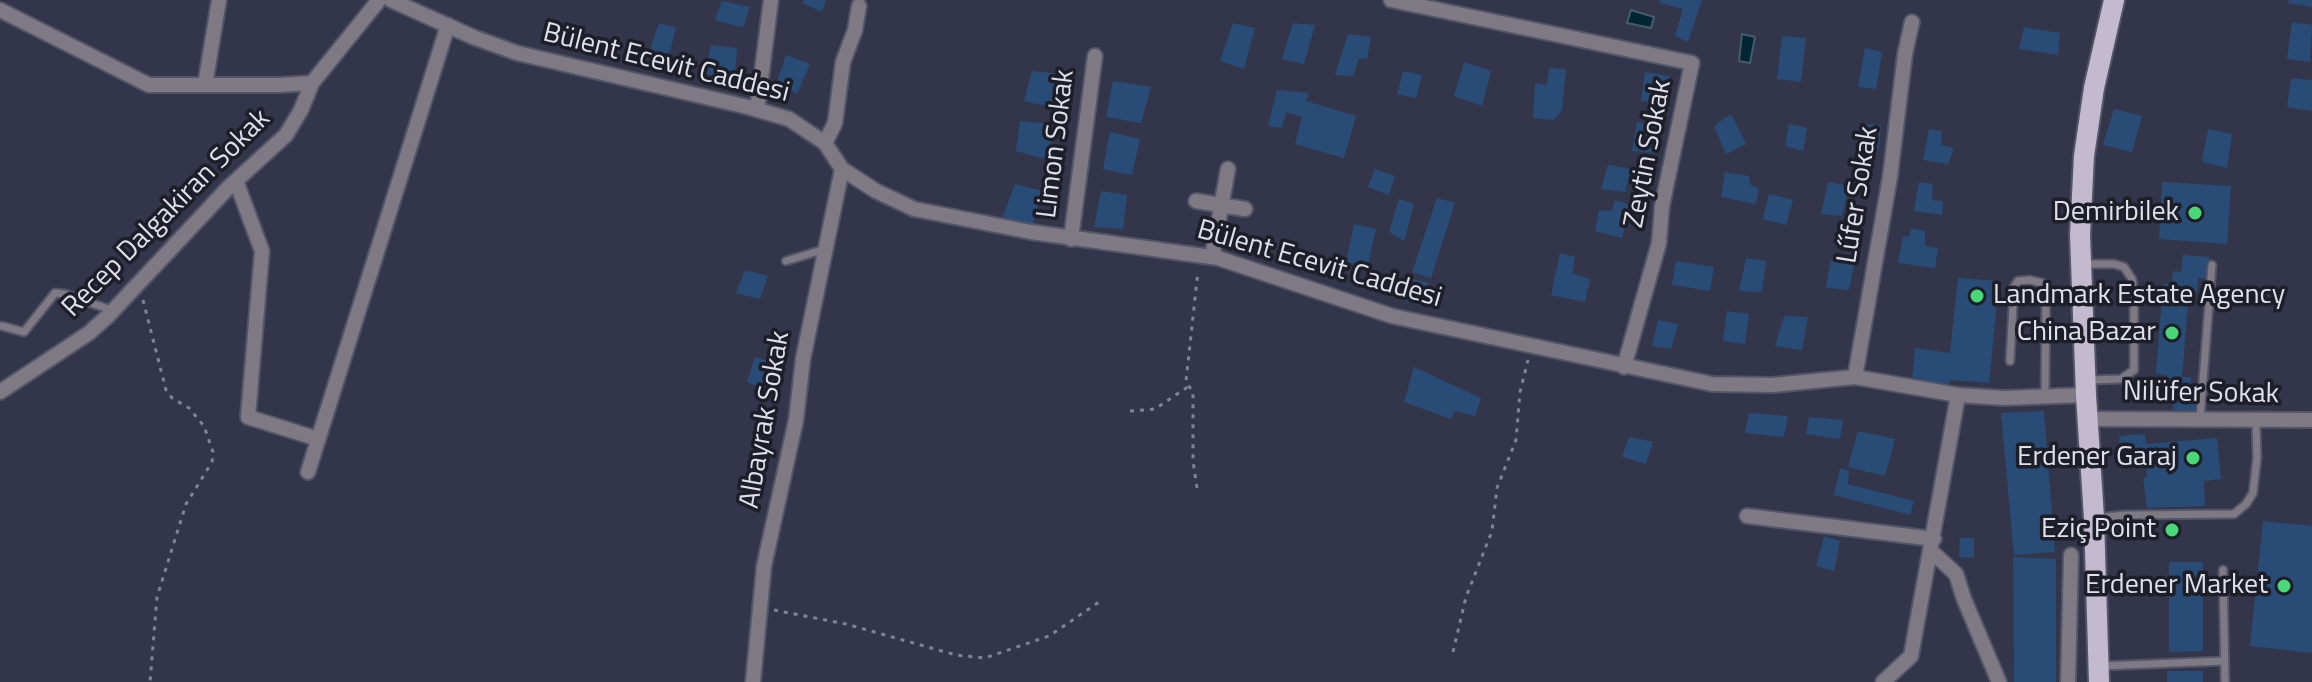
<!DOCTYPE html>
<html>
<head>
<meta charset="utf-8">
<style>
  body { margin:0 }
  canvas { display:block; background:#33354a }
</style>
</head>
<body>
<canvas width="2312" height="682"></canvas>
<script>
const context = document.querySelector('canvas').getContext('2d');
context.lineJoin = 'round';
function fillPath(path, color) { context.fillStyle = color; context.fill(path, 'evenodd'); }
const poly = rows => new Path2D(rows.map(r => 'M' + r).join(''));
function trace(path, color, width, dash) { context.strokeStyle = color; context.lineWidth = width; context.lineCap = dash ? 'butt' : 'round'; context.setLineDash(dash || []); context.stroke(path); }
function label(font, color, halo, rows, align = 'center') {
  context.font = font + ' "Titillium Web",sans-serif'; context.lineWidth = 7; context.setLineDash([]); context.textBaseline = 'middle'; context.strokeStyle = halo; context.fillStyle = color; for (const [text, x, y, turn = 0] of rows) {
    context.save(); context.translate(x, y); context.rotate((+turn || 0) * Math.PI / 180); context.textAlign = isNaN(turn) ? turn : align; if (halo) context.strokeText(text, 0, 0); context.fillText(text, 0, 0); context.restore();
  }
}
const water = poly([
  [1631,10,1654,17,1651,28,1627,23,1631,10],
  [1742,34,1755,37,1750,63,1739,61,1742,34]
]);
const building = poly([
  [804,0,826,0,822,12,802,3],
  [1660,0,1702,0,1688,42,1675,36,1683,9,1660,3],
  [2289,0,2312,0,2312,7,2288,3],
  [722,1,750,7,743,28,715,20],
  [2292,22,2312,25,2310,62,2287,59],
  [659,23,676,28,669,55,649,52],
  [1233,23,1255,28,1244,69,1220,61],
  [1293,23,1315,25,1304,64,1282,59],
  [2024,27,2060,33,2058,55,2019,49],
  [1348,34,1371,37,1367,59,1359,58,1353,76,1335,75],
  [1782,36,1806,38,1801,82,1777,79],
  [711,45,737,48,735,76,705,74],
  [1865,48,1882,52,1876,89,1858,87],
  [786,55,810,64,797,94,777,82],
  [1464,62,1491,71,1482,106,1454,96],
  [1549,68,1566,69,1562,111,1554,120,1533,118,1535,83,1547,85],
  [1032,71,1059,74,1055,108,1024,101],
  [1403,71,1422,75,1416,98,1397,94],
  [1645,72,1669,76,1666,103,1641,101],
  [2291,78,2312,80,2312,111,2287,107],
  [1113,81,1151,87,1141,123,1106,117],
  [1277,90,1309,93,1306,101,1356,116,1344,158,1295,144,1302,117,1286,112,1282,128,1268,126],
  [2114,109,2142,116,2132,152,2103,145],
  [1731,114,1746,144,1726,154,1714,126],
  [1020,121,1055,124,1048,160,1016,151],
  [1637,122,1661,126,1657,153,1632,151],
  [1789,124,1807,128,1803,151,1785,146],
  [1859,124,1881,125,1879,149,1856,147],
  [1929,129,1942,131,1941,145,1954,148,1948,164,1923,160],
  [2208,129,2232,134,2227,168,2202,162],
  [1110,132,1140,139,1132,175,1103,169],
  [1608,165,1631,169,1625,192,1601,189],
  [1375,169,1395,176,1389,195,1368,187],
  [1725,172,1749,176,1750,185,1759,188,1756,204,1721,197],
  [1828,182,1849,186,1842,216,1821,214],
  [1919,182,1933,184,1932,200,1943,201,1942,215,1914,211],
  [2162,182,2231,186,2227,244,2159,239],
  [1015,184,1042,191,1031,232,1003,216],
  [1101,191,1127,195,1123,229,1094,227],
  [1769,194,1793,200,1786,225,1763,219],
  [1437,198,1455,203,1431,278,1412,272],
  [1399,199,1414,204,1404,241,1389,232],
  [1615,200,1630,205,1622,238,1595,231,1599,210,1612,211],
  [1354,224,1376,229,1368,266,1346,262],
  [1911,228,1925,231,1925,246,1938,248,1935,268,1898,263,1903,236,1909,237],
  [1560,253,1575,257,1572,273,1590,279,1585,302,1551,295],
  [2183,255,2210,257,2209,278,2198,278,2197,292,2189,292,2182,377,2191,377,2190,391,2197,392,2195,411,2173,410,2174,394,2166,393,2167,375,2156,374,2163,284,2172,284,2173,271,2181,272],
  [1746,258,1766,261,1762,292,1739,291],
  [1676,261,1714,267,1710,291,1672,285],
  [1830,261,1854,264,1849,290,1826,288],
  [745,270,768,276,760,299,736,293],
  [1409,278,1429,283,1421,305,1402,300],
  [1958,278,1999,281,1989,383,1950,380,1949,384,1912,380,1915,348,1950,353],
  [1727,311,1749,314,1745,344,1723,341],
  [1784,316,1808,317,1802,350,1775,346],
  [1658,320,1678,324,1671,349,1652,346],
  [755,357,775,363,765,389,747,382],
  [1414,367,1481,398,1475,416,1455,411,1451,419,1404,402],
  [2044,411,2055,552,2014,555,2001,413],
  [1749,413,1788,416,1784,437,1745,433],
  [1809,417,1843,420,1840,439,1806,434],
  [1858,431,1895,439,1885,476,1848,467],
  [2145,434,2146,444,2217,438,2221,479,2204,481,2205,506,2147,508,2143,477,2147,478,2145,448,2120,450,2119,436],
  [1629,437,1653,442,1646,464,1622,457],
  [1840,468,1849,471,1848,484,1914,501,1910,515,1834,495],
  [2263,521,2312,526,2312,653,2250,646],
  [1824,536,1840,541,1834,571,1816,566],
  [1960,538,1974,538,1974,558,1959,557],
  [2013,557,2056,559,2056,682,2014,682],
  [2169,562,2203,562,2203,651,2169,652],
  [2167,671,2203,671,2203,682,2167,682]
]);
const path = poly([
  [143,300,166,390,172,398,189,408,204,426,213,452,212,462,186,504,157,597,150,682],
  [1130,411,1155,409,1189,386],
  [1197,488,1193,461,1193,393,1186,381,1198,271],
  [774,610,846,624,956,655,985,658,1049,636,1102,600],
  [1453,652,1466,597,1492,531,1497,488,1516,440,1520,392,1528,360]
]);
const service = poly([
  [786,261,825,249],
  [2084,264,2114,264,2124,267,2132,279,2134,291,2134,370,2121,379,2089,380],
  [2,326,24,332,55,293,65,294,111,310],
  [2010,361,2014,287,2018,281,2030,280,2046,284,2045,395],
  [2200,419,2212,265],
  [2096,518,2125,515,2234,514,2246,504,2253,493,2257,458,2256,422],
  [2223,570,2225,682],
  [2101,666,2224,661]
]);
const minor = poly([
  [391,0,473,37,517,53,748,107,789,119,825,143,842,169,876,191,914,209,1031,232,1218,258,1392,316,1712,384,1773,385,1855,377,1958,395,2004,398,2086,395],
  [1391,0,1692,63,1662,206,1659,243,1624,367],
  [0,10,149,85,279,85,312,83,379,0],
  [205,85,219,0],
  [757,110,771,0],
  [825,143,835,123,843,62,855,30,859,6],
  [236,181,262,251,248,417,318,439],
  [1196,201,1245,209],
  [1071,239,1095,56],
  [1212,257,1228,169],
  [1855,377,1890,177,1905,54,1912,22],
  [0,392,89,333,108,316,228,188,286,135,301,110,312,83],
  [2089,419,2312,420],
  [308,472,448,25],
  [1747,516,1934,539],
  [1931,551,1956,574,1964,599,1999,682],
  [753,682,764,566,796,420,803,359,842,169],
  [1883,682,1911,656,1958,395],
  [2068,682,2071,555]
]);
const primary = poly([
  [2099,682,2094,518,2086,395,2080,235,2084,156,2094,88,2114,0]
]);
const markers = [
  [2195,213,8,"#49d778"],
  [1977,296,8,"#49d778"],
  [2172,333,8,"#49d778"],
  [2193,458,8,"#49d778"],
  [2172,530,8,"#49d778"],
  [2284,586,8,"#49d778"]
];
const streetNames = [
  ["Bülent Ecevit Caddesi",666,64,14],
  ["Limon Sokak",1057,144,-83],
  ["Zeytin Sokak",1649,154,-79],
  ["Lűfer Sokak",1859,195,-81],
  ["Recep Dalgakiran Sokak",167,214,-45],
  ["Bülent Ecevit Caddesi",1319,265,16],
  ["Nilüfer Sokak",2201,394,1],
  ["Albayrak Sokak",766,420,-80]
];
const poiNames = [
  ["Demirbilek",2179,213],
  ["Landmark Estate Agency",1993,296,"left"],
  ["China Bazar",2156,333],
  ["Erdener Garaj",2177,458],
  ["Eziç Point",2156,530],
  ["Erdener Market",2268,586]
];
fillPath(water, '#002534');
trace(water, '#435d6c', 2);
fillPath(building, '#284c76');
trace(service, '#525467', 11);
trace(minor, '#525467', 18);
trace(primary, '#525467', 24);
trace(path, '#818395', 3, [4, 6]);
trace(service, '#7e7983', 7);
trace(minor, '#7e7983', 14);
trace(primary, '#c3bacf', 20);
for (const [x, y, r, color] of markers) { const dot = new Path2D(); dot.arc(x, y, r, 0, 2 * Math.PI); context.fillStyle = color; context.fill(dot); trace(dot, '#1d1e27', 3); }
label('28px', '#dee0ed', '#1d1e27', streetNames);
label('28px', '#dee0ed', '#1d1e27', poiNames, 'right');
</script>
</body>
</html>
